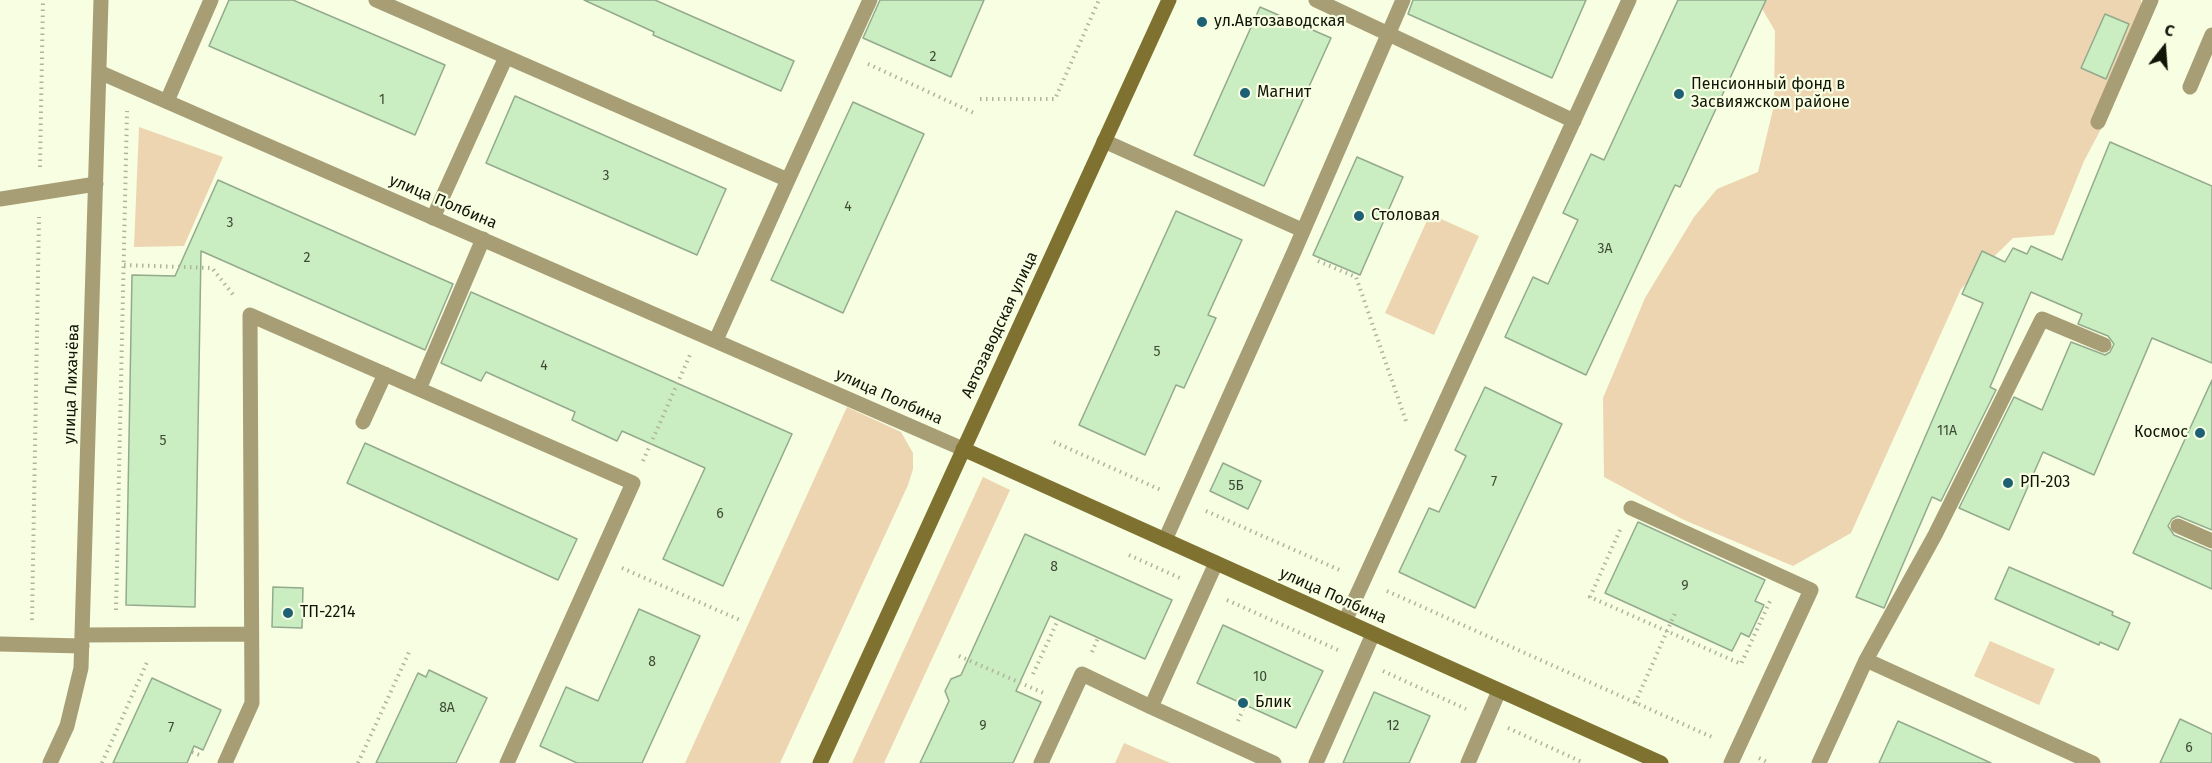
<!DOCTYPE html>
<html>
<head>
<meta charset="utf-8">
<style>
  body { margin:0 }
  #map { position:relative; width:2212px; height:763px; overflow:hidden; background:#f7fee1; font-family:"Fira Sans",sans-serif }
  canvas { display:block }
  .north { position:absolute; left:2134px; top:18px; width:60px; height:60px; -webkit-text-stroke:4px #f7fee1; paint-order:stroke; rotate:17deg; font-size:16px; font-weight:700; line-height:24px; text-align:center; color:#111407 }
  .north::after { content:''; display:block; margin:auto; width:21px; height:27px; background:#111407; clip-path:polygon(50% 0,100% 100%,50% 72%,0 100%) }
</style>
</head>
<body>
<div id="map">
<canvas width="2212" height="763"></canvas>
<div class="north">С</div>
</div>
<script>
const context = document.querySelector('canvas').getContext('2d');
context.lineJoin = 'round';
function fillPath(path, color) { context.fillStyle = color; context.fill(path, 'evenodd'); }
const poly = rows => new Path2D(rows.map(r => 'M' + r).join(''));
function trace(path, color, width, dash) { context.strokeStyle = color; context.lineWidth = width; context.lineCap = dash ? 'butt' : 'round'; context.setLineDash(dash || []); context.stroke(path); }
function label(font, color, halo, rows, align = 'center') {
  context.font = font + ' "Fira Sans",sans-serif'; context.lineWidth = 4.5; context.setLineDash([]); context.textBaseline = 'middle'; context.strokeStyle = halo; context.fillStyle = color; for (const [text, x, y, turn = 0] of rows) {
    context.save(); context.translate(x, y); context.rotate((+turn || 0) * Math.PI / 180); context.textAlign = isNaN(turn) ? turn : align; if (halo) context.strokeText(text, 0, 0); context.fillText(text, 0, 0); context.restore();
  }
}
const green = poly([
  [1757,0,2141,0,2143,36,2110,112,2084,161,2054,235,2013,238,1961,289,1851,533,1793,566,1684,520,1604,477,1603,398,1645,298,1694,217,1717,189,1758,172,1774,105,1775,31],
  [139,127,223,157,184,246,134,247],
  [1430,214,1479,236,1434,335,1385,313],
  [847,407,901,432,913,453,913,469,908,485,780,763,685,763],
  [983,477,1010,490,884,763,852,763],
  [1990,641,2055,669,2039,705,1974,676],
  [1124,743,1170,763,1115,763]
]);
const building = poly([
  [229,0,293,0,445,65,415,135,209,46,229,0],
  [584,0,655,0,794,61,781,91,653,35,654,32,584,0],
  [880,0,984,0,951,77,863,38,880,0],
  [1413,0,1586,0,1552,78,1408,14,1413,0],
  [1678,0,1766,0,1680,187,1675,185,1586,375,1505,337,1533,277,1548,284,1578,220,1563,213,1591,154,1604,160,1678,0],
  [1260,7,1331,38,1264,186,1194,155,1260,7],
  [2105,14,2129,24,2106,79,2081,68,2105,14],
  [515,96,726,189,697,255,486,163,515,96],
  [853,102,924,134,843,313,771,280,853,102],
  [2110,142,2212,186,2212,363,2152,338,2094,475,2043,452,2009,530,1959,508,2014,397,2042,410,2071,342,2105,355,2110,352,2114,344,2108,336,2078,324,2082,314,2031,292,1990,387,1996,390,1941,501,1932,497,1884,608,1856,597,1983,303,1962,294,1982,251,2005,262,2013,248,2027,254,2031,246,2062,260,2110,142],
  [1357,157,1403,177,1360,275,1313,255,1357,157],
  [218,180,453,284,425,350,201,251,195,607,126,605,132,275,175,276,218,180],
  [1176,211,1242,240,1208,315,1216,318,1184,388,1176,385,1145,455,1079,425,1176,211],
  [471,292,792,434,723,586,663,559,705,468,622,431,617,441,572,420,575,412,486,372,481,381,441,363,471,292],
  [2212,380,2212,530,2178,516,2172,519,2168,526,2174,535,2212,551,2212,589,2133,553,2212,380],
  [1485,387,1562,424,1475,608,1399,572,1429,508,1439,512,1466,456,1455,450,1485,387],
  [365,443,577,539,558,580,347,483,365,443],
  [1223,463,1261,481,1248,509,1210,491,1223,463],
  [1638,522,1765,580,1755,601,1764,605,1749,637,1741,633,1732,651,1605,593,1638,522],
  [1025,534,1172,600,1145,659,1050,616,1016,691,1041,702,1013,763,920,763,949,701,945,691,951,679,961,675,1025,534],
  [2009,567,2113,612,2112,615,2130,623,2118,650,2100,642,2099,645,1995,599,2009,567],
  [273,587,303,588,302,628,272,627,273,587],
  [639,609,700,636,642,763,577,763,540,746,566,687,598,701,639,609],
  [1223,625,1323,671,1296,728,1197,683,1223,625],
  [429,670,487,698,456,763,376,763,418,673,426,677,429,670],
  [152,678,221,710,203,750,194,746,187,763,113,763,152,678],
  [1374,692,1430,716,1409,763,1343,763,1374,692],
  [2180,719,2212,734,2212,763,2160,763,2180,719],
  [1898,721,1934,737,1991,763,1879,763,1898,721]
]);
const path = poly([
  [868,64,974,113],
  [980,99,1055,99,1099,0],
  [40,167,43,0],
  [1318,261,1356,277,1407,424],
  [124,265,212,268,235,297],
  [1054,442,1161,490],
  [643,461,690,355],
  [1206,511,1342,571],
  [1620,530,1590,597,1741,664,1771,599],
  [1129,555,1182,579],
  [622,568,742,621],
  [1387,591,1714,738],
  [1227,600,1338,650],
  [116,610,127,111],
  [32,620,39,217],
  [1092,652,1098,638],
  [959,656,1046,694],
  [1383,671,1466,709],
  [1033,674,1058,620],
  [1635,703,1676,611],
  [1238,721,1245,705],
  [1508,728,1584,763],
  [192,752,202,756],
  [1759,758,1769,763],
  [102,763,148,660],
  [358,763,410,650]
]);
const lane = poly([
  [376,0,788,180,870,0],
  [1316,0,1574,121],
  [2190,87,2212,35],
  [167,101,211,0],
  [2098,122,2151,0],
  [1104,141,1302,230],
  [0,199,96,184],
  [433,218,506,57],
  [716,340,788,180],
  [419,389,483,239],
  [363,422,385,374],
  [1631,508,1811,590,1731,763],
  [2178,526,2212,541],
  [1165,540,1294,252,1403,0],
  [1345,621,1629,0],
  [83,635,251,634],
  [0,644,82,646],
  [1866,660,2093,763],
  [1151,707,1274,763],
  [225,763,252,703,250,315,633,483,507,763],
  [1041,763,1082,674,1151,707,1216,563],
  [1316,763,1373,634],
  [1468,763,1499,691],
  [1819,763,1866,660,1935,535,2042,319,2104,345]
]);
const street = poly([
  [99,72,963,449],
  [50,763,67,726,81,668,101,0]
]);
const secondary = poly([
  [963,449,1661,763],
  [820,763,1169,0]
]);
const markers = [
  [1202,22,6,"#1e6074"],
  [1245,93,6,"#1e6074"],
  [1679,94,6,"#1e6074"],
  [1359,216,6,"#1e6074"],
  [2200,433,6,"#1e6074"],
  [2008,483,6,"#1e6074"],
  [288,613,6,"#1e6074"],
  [1243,703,6,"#1e6074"]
];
const numberNames = [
  ["2",933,57],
  ["1",382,100],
  ["3",606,176],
  ["4",848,207],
  ["3",230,223],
  ["3А",1605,249],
  ["2",307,258],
  ["5",1157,352],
  ["4",544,366],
  ["11А",1947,431],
  ["5",163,441],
  ["7",1494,482],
  ["5Б",1236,486],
  ["6",720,514],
  ["8",1054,567],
  ["9",1685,586],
  ["8",652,662],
  ["10",1260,677],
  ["8А",447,708],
  ["9",983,726],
  ["12",1393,726],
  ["7",171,728],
  ["6",2189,748]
];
const poiNames = [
  ["ул.Автозаводская",1214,22],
  ["Пенсионный фонд в",1691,85],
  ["Засвияжском районе",1691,103],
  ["Магнит",1257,93],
  ["Столовая",1371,216],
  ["Космос",2188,433,"right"],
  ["РП-203",2020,483],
  ["ТП-2214",300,613],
  ["Блик",1255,703]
];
const streetNames = [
  ["улица Полбина",443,202,23],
  ["Автозаводская улица",1000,325,-65],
  ["улица Лихачёва",72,384,-88],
  ["улица Полбина",889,397,24],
  ["улица Полбина",1333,596,24]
];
fillPath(green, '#edd5b1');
fillPath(building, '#caedc1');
trace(building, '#93aa8d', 1.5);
trace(path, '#afb59d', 4, [1.5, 4.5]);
trace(lane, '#a79e75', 15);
trace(street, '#a79e75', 15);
trace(secondary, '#7f7230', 15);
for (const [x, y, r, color] of markers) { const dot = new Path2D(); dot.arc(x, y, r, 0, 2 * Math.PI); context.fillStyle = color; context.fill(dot); trace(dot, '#f7fee1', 2); }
label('14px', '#3f4a36', null, numberNames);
label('16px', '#111407', '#f7fee1', poiNames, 'left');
label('16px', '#111407', '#f7fee1', streetNames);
</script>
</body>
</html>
